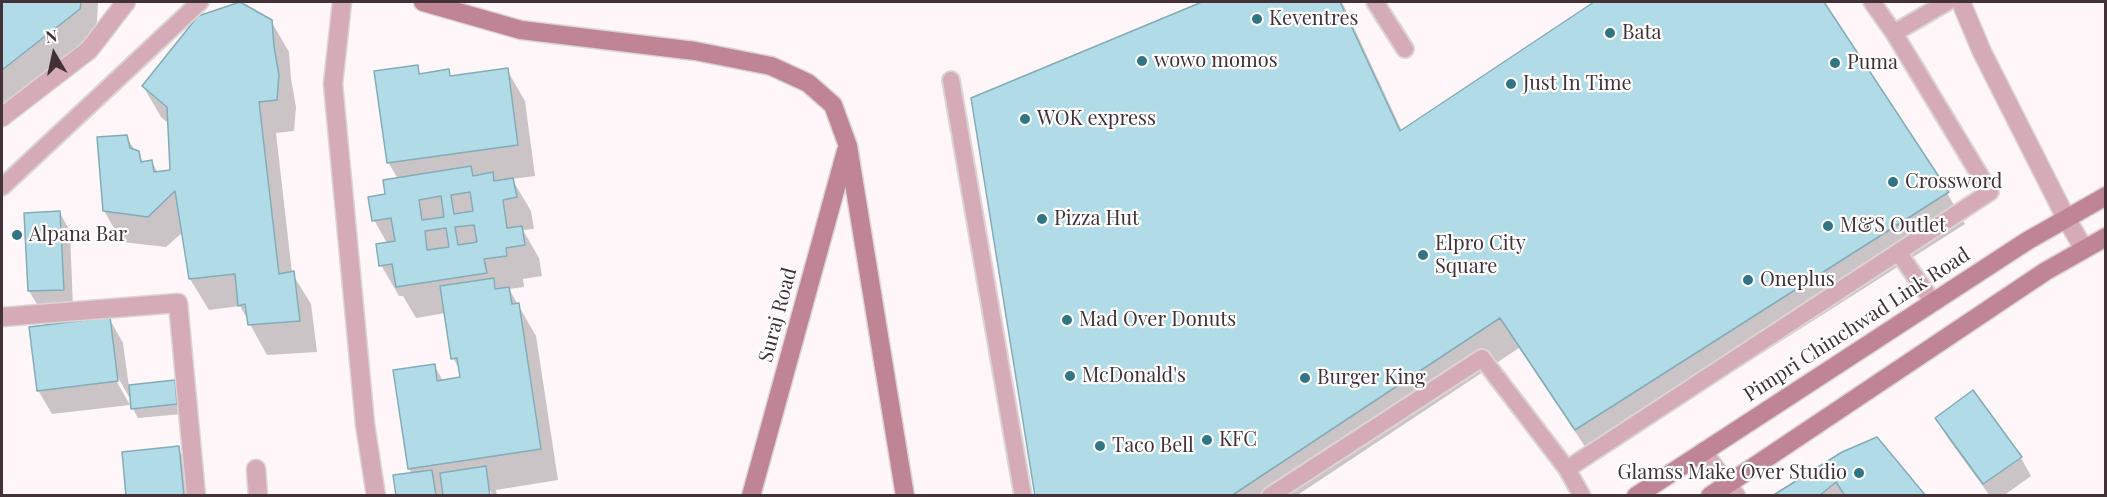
<!DOCTYPE html>
<html>
<head>
<meta charset="utf-8">
<style>
  body { margin:0 }
  #map { position:relative; width:2107px; height:497px; overflow:hidden; background:#fef6f8; font-family:"Playfair Display",serif }
  canvas { display:block }
  .frame { position:absolute; inset:0; border:3px solid #423237; pointer-events:none }
  .north { position:absolute; left:24px; top:24px; width:60px; height:60px; -webkit-text-stroke:4px #fff; paint-order:stroke; rotate:351deg; font-size:16px; font-weight:700; line-height:24px; text-align:center; color:#423237 }
  .north::after { content:''; display:block; margin:auto; width:21px; height:27px; background:#423237; clip-path:polygon(50% 0,100% 100%,50% 72%,0 100%) }
</style>
</head>
<body>
<div id="map">
<canvas width="2107" height="497"></canvas>
<div class="frame"></div>
<div class="north">N</div>
</div>
<script>
const context = document.querySelector('canvas').getContext('2d');
context.lineJoin = 'round';
function fillPath(path, color) { context.fillStyle = color; context.fill(path, 'evenodd'); }
const poly = rows => new Path2D(rows.map(r => 'M' + r).join(''));
function trace(path, color, width, dash) { context.strokeStyle = color; context.lineWidth = width; context.lineCap = dash ? 'butt' : 'round'; context.setLineDash(dash || []); context.stroke(path); }
function label(font, color, halo, rows, align = 'center') {
  context.font = font + ' "Playfair Display",serif'; context.lineWidth = 4.5; context.setLineDash([]); context.textBaseline = 'middle'; context.strokeStyle = halo; context.fillStyle = color; for (const [text, x, y, turn = 0] of rows) {
    context.save(); context.translate(x, y); context.rotate((+turn || 0) * Math.PI / 180); context.textAlign = isNaN(turn) ? turn : align; if (halo) context.strokeText(text, 0, 0); context.fillText(text, 0, 0); context.restore();
  }
}
const shadow = poly([
  [2,2,97,2,98,3,96,37,2,110],
  [1206,2,1342,2,1402,131,1597,2,1822,2,1947,193,1965,224,1594,460,1519,348,1296,496,1036,496,973,99],
  [271,21,289,52,291,79,296,107,294,131,276,133,292,273,311,304,317,352,267,355,240,306,209,310,190,279,183,232,166,247,122,242,104,211,126,137,144,163,152,162,158,173,172,172,169,124,161,117,143,86],
  [417,67,421,75,448,71,452,78,507,70,525,101,535,176,512,179,531,211,534,229,523,230,539,258,542,276,523,279,524,287,509,289,536,336,558,480,496,490,497,496,492,496,491,491,488,491,489,496,397,496,412,474,409,469,434,365,443,381,462,378,461,372,453,358,446,313,416,318,403,296,399,296,381,265,387,243,374,220,398,179,388,162],
  [60,213,70,231,73,308,40,309,29,291],
  [109,318,123,343,129,387,174,382,180,391,182,414,138,418,133,409,132,402,116,374,113,375,130,405,52,414,38,390],
  [1937,419,2021,458,2031,476,2003,496,1990,496,1947,437],
  [1877,438,1924,496,1775,496],
  [178,448,189,466,192,496,127,496]
]);
const building = poly([
  [2,2,81,2,80,9,2,70,2,2],
  [240,2,272,20,274,46,279,75,277,100,259,102,279,274,294,271,300,321,248,325,245,304,238,306,235,274,189,279,175,191,148,217,103,211,97,137,127,135,130,148,139,151,141,162,152,160,154,172,170,170,167,107,142,86,198,16,240,2],
  [1202,2,1340,2,1400,131,1594,2,1824,2,1949,192,1575,430,1500,318,1231,496,1035,496,971,98,1202,2],
  [418,65,419,74,449,69,450,76,508,68,518,145,387,163,374,71,418,65],
  [471,166,473,176,493,172,494,181,513,178,517,197,503,200,507,228,522,226,525,245,506,248,507,256,484,259,487,273,396,287,392,264,379,266,376,244,395,241,391,218,372,221,368,197,385,194,383,180,471,166],
  [470,192,473,211,454,214,451,195,470,192],
  [441,196,444,217,422,220,419,200,441,196],
  [474,225,477,242,458,245,455,227,474,225],
  [446,228,449,247,427,250,425,231,446,228],
  [60,211,64,290,28,291,24,213,60,211],
  [494,278,495,289,509,287,512,304,519,303,541,449,408,469,393,370,435,364,437,381,460,377,457,358,451,359,440,286,494,278],
  [110,317,118,381,37,391,29,327,110,317],
  [175,380,177,404,131,409,129,385,175,380],
  [1973,390,2022,457,1983,484,1935,418,1973,390],
  [1877,437,1926,496,1845,496,1836,482,1819,496,1772,496,1842,452,1877,437],
  [179,446,184,496,126,496,122,452,179,446],
  [486,466,490,496,443,496,440,473,486,466],
  [432,470,436,496,396,496,393,475,432,470]
]);
const service = poly([
  [1375,2,1405,49],
  [1894,33,1947,2],
  [951,80,1023,496],
  [2,187,200,2],
  [1898,252,1933,302],
  [1270,496,1482,358,1567,469],
  [1582,496,1567,469,1990,192,1894,33,1872,2]
]);
const minor = poly([
  [342,2,333,84,365,424,376,496],
  [1961,2,1982,52,2066,218,2084,249],
  [2,117,89,50,126,2],
  [2,317,178,303,196,496],
  [1703,452,1736,496],
  [256,469,258,496]
]);
const secondary = poly([
  [423,2,521,30,695,51,771,66,808,83,833,105,848,146,905,496],
  [751,496,846,151],
  [1636,496,2027,241,2106,196],
  [1710,496,2046,271,2106,237]
]);
const markers = [
  [1257,19,6,"#317585"],
  [1610,33,6,"#317585"],
  [1142,61,6,"#317585"],
  [1835,63,6,"#317585"],
  [1511,84,6,"#317585"],
  [1025,119,6,"#317585"],
  [1893,182,6,"#317585"],
  [1042,219,6,"#317585"],
  [1828,226,6,"#317585"],
  [17,235,6,"#317585"],
  [1423,255,6,"#317585"],
  [1748,280,6,"#317585"],
  [1067,320,6,"#317585"],
  [1070,376,6,"#317585"],
  [1305,378,6,"#317585"],
  [1207,440,6,"#317585"],
  [1100,446,6,"#317585"],
  [1859,473,6,"#317585"]
];
const poiNames = [
  ["Keventres",1269,19],
  ["Bata",1622,33],
  ["wowo momos",1154,61],
  ["Puma",1847,63],
  ["Just In Time",1523,84],
  ["WOK express",1037,119],
  ["Crossword",1905,182],
  ["Pizza Hut",1054,219],
  ["M&S Outlet",1840,226],
  ["Alpana Bar",29,235],
  ["Elpro City",1435,244],
  ["Square",1435,267],
  ["Oneplus",1760,280],
  ["Mad Over Donuts",1079,320],
  ["McDonald's",1082,376],
  ["Burger King",1317,378],
  ["KFC",1219,440],
  ["Taco Bell",1112,446],
  ["Glamss Make Over Studio",1847,473,"right"]
];
const streetNames = [
  ["Suraj Road",778,315,-75],
  ["Pimpri Chinchwad Link Road",1857,325,-33]
];
fillPath(shadow, '#0003');
fillPath(building, '#b0dbe7');
trace(building, '#82acb8', 1.5);
trace(service, '#dcd3d5', 20);
trace(minor, '#dcd3d5', 21);
trace(secondary, '#dcd3d5', 21);
trace(service, '#d4abb6', 16);
trace(minor, '#d4abb6', 18);
trace(secondary, '#c08595', 18);
for (const [x, y, r, color] of markers) { const dot = new Path2D(); dot.arc(x, y, r, 0, 2 * Math.PI); context.fillStyle = color; context.fill(dot); trace(dot, '#fff', 2); }
label('20px', '#423237', '#fff', poiNames, 'left');
label('20px', '#423237', '#fff', streetNames);
</script>
</body>
</html>
